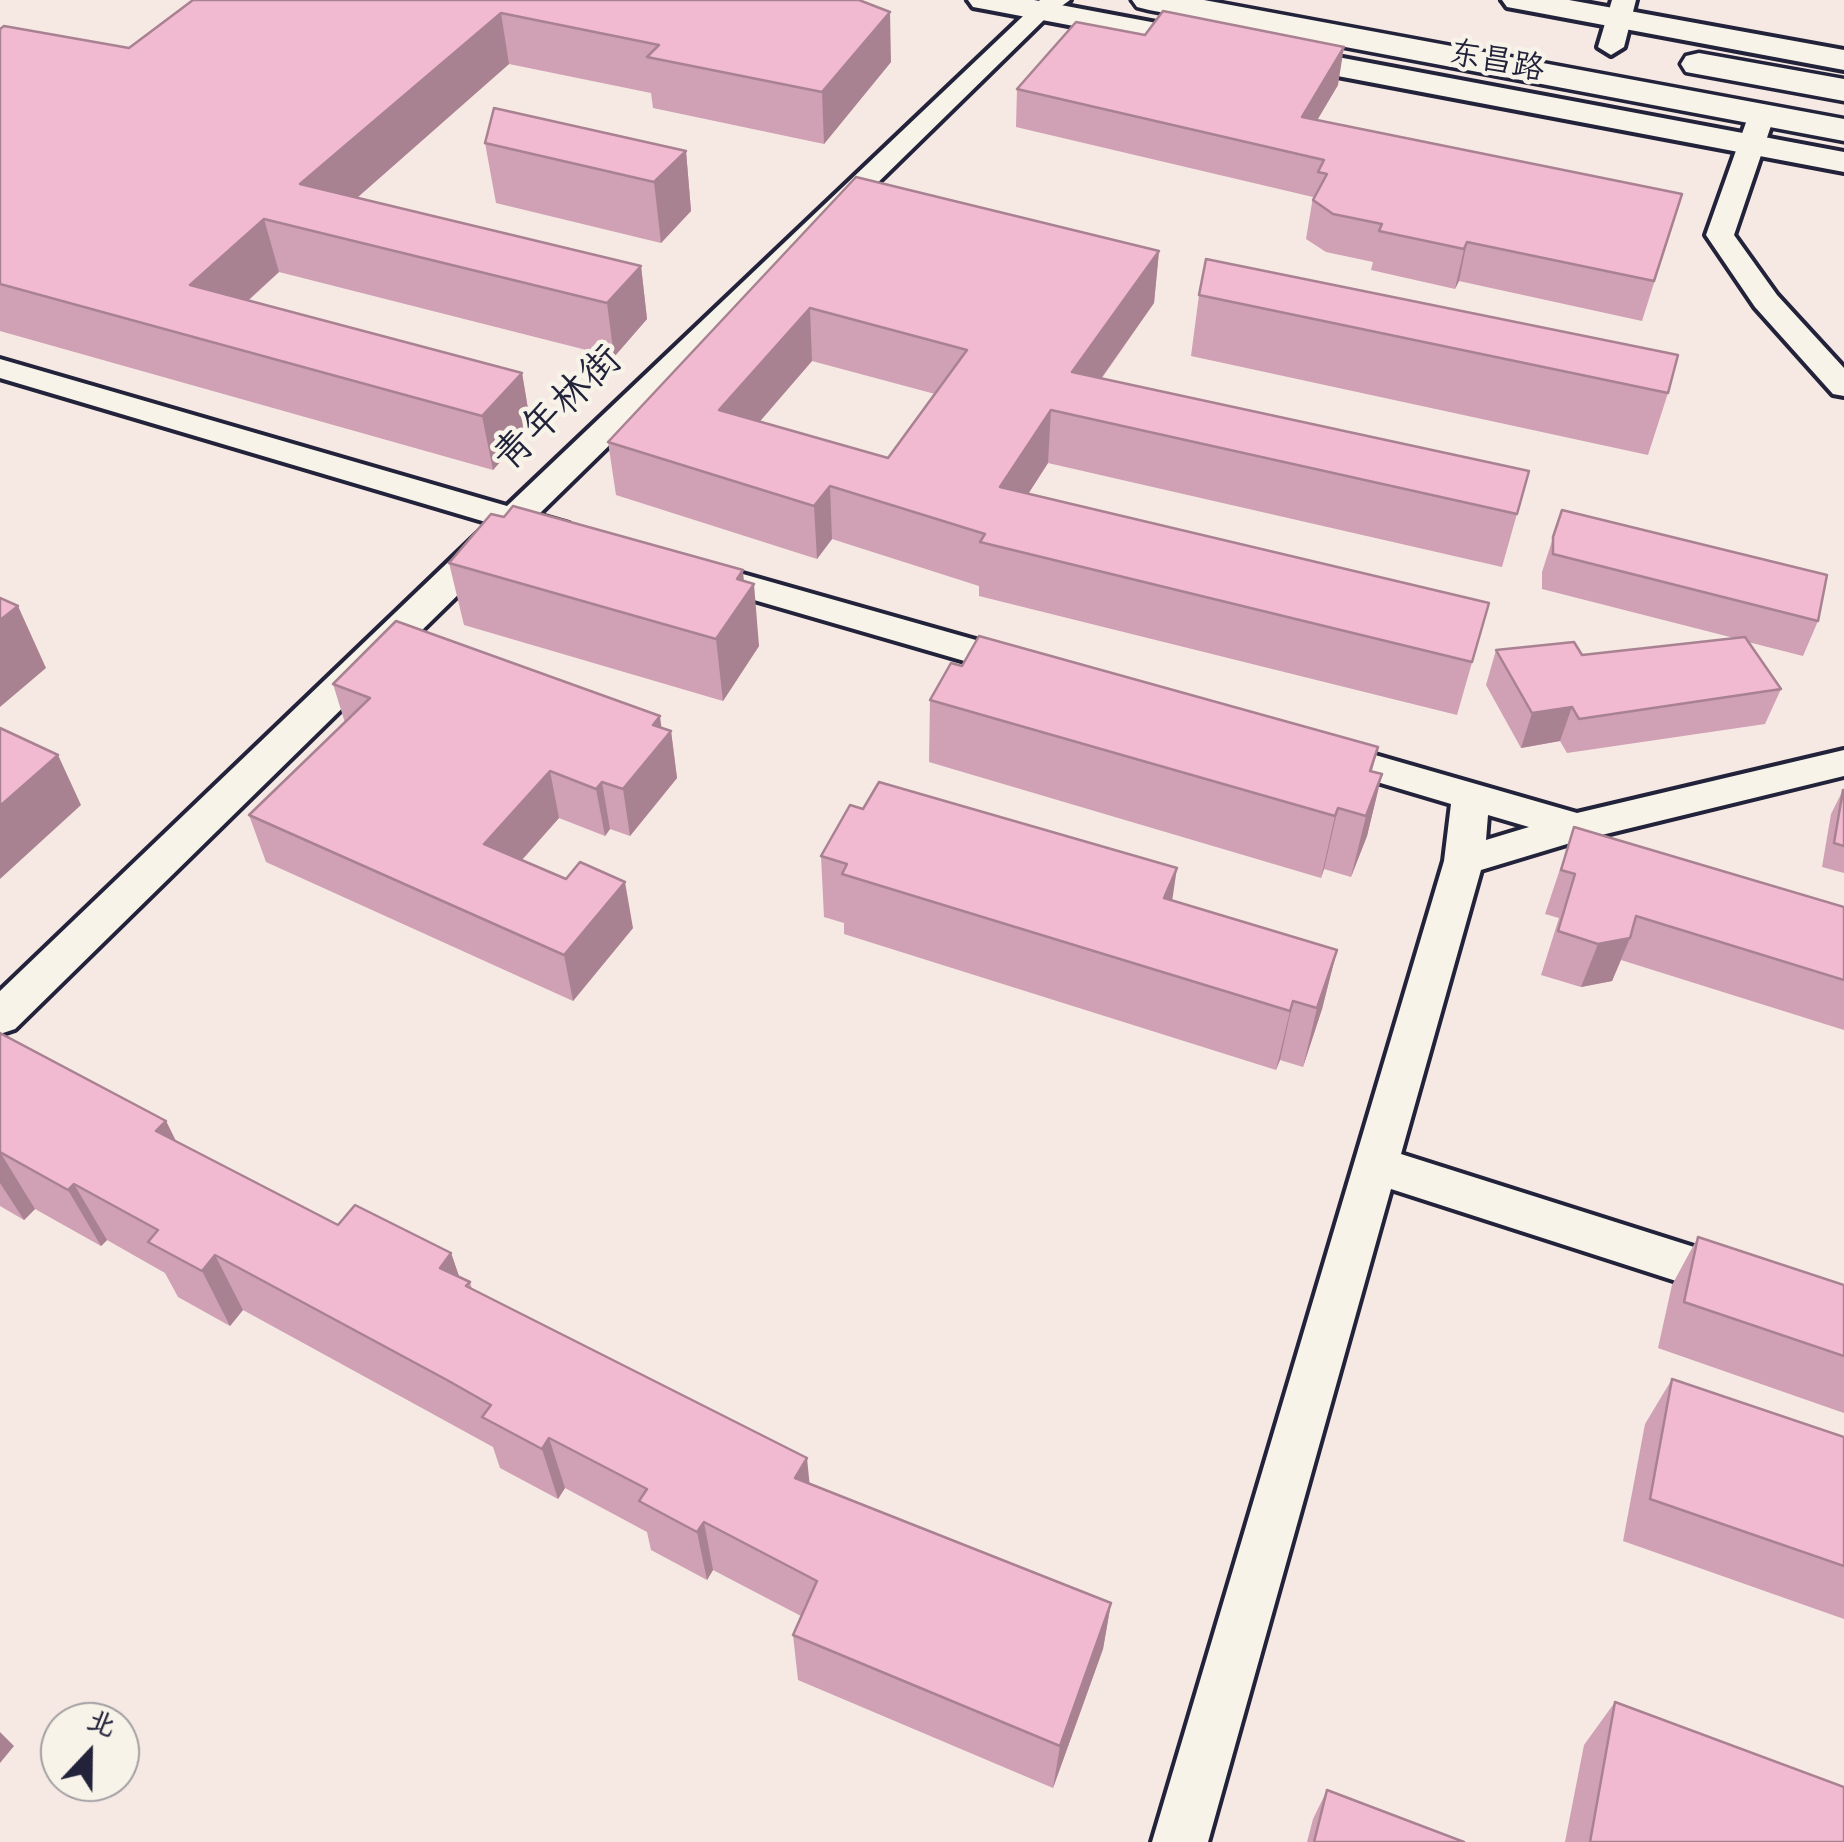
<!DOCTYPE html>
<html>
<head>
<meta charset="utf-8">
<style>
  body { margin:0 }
  #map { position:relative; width:1844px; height:1842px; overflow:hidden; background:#f6e8e3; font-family:"Indie Flower","LXGW WenKai TC",sans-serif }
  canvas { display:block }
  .north { position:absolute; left:40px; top:1702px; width:100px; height:100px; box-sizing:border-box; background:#f7f3e8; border:2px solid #a29fa3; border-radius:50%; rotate:22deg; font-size:28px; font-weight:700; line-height:40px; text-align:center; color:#22223b }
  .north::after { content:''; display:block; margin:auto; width:35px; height:45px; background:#22223b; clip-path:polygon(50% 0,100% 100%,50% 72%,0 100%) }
</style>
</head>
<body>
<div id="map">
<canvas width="1844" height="1842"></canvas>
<div class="north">北</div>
</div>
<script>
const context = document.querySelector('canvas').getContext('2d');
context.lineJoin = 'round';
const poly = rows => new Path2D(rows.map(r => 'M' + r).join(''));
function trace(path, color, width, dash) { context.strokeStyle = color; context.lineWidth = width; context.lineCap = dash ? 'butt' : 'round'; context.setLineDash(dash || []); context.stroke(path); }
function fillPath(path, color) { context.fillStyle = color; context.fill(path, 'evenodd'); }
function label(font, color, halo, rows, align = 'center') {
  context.font = font + ' "Indie Flower","LXGW WenKai TC",sans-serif'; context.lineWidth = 9; context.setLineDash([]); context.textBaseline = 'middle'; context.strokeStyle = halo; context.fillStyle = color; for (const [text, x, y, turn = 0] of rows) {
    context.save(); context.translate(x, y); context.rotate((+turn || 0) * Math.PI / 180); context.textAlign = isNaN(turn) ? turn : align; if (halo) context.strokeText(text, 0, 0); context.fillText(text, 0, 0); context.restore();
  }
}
const minor = poly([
  [1040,0,1070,0,1049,15,538,515,569,524,574,532,569,540,557,543,521,533,15,1029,0,1034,0,991,489,523,0,378,0,359,507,506,1040,0],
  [1612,0,1636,0,1624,47,1611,55,1598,47,1612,0],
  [1762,106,1775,114,1734,235,1777,295,1844,368,1844,396,1833,394,1755,307,1706,235,1749,114,1762,106],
  [704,563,1036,657,1041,666,1036,675,1023,678,692,582,687,574,692,566,704,563],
  [1323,740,1577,813,1844,750,1844,776,1577,841,1481,870,1401,1154,1735,1260,1751,1266,1758,1280,1751,1294,1735,1300,1391,1189,1208,1842,1152,1842,1444,861,1451,804,1310,762,1304,753,1310,744,1323,740],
  [1488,815,1529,827,1486,840,1488,815]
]);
const tertiary = poly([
  [968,0,1034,0,1844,152,1844,172,984,9,973,7,968,0],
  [1502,0,1569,0,1844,50,1844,70,1518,9,1507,7,1502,0]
]);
const primary = poly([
  [1132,0,1204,0,1844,119,1844,141,1149,10,1137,7,1132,0],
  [1699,53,1844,79,1844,101,1686,72,1681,64,1686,56,1699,53]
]);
const wall = poly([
  [193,0,859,0,891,62,824,144,653,108,651,93,509,64,357,198,641,266,647,319,614,357,279,272,248,301,522,373,531,427,493,470,0,331,0,29,129,48],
  [1145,35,1338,85,1317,120,1682,194,1642,321,1459,281,1455,289,1371,270,1373,262,1326,252,1306,239,1313,197,1016,127,1017,89],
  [485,143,686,151,691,211,661,243,496,203],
  [856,177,1159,251,1154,303,1102,378,1529,471,1502,567,1048,463,1028,494,1489,603,1457,715,979,596,979,586,832,539,817,559,616,495,608,442],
  [812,361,935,394,888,458,760,421],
  [1199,295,1668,393,1648,455,1191,356],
  [1562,510,1818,621,1803,656,1748,642,1781,689,1765,724,1567,753,1560,741,1521,748,1486,685,1496,650,1582,655,1734,638,1542,589,1542,572],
  [449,563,744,581,759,646,723,701,464,625],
  [962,666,1378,747,1372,771,1382,774,1367,836,1351,877,1324,869,1321,878,929,762,930,700],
  [333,684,662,728,671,731,677,778,630,836,610,829,605,836,559,818,522,860,633,928,573,1001,266,862,249,815,345,723],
  [1843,790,1844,791,1844,873,1822,867,1831,814],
  [1574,827,1844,907,1844,1030,1621,960,1612,981,1581,987,1541,975,1559,918,1545,914],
  [821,856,1172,901,1337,950,1322,1009,1303,1067,1280,1060,1276,1070,844,934,844,923,824,917],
  [0,1033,166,1121,176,1141,338,1225,451,1253,459,1276,470,1282,472,1289,810,1484,1111,1603,1103,1649,1053,1788,798,1680,793,1635,801,1616,713,1570,707,1580,651,1550,647,1532,565,1488,558,1499,500,1468,493,1447,243,1310,230,1326,178,1297,165,1273,107,1240,101,1246,35,1209,24,1220,0,1206],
  [1698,1237,1844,1285,1844,1413,1658,1348,1672,1285],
  [1672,1379,1844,1437,1844,1619,1623,1541,1645,1424],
  [1615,1702,1844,1842,1565,1842,1584,1745],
  [1327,1790,1464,1842,1307,1842,1313,1819]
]);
const shadedWall = poly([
  [890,12,891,62,824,144,822,92],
  [501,13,509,64,318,232,300,184],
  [1344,47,1338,85,1296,156,1302,117],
  [686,151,691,211,661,243,654,182],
  [264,219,279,272,206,338,190,285],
  [1467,242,1459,281,1455,289,1464,249],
  [1159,251,1154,303,1075,415,1072,372],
  [641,266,647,319,614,357,607,303],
  [810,308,812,361,724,463,719,410],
  [522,373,531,427,493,470,482,416],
  [1051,410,1048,463,998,541,1000,487],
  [830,486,832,539,817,559,814,506],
  [743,570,745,596,754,584,759,646,723,701,716,639,737,579],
  [18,606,46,668,0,707,0,620],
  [1572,707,1560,741,1521,748,1532,713],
  [660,716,663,740,671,731,677,778,630,836,623,789,653,725],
  [58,755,81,805,0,879,0,806],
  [550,771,559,818,495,890,484,844],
  [1382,774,1367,836,1351,877,1366,816],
  [602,782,610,829,605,836,596,789],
  [1338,808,1324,869,1321,878,1335,816],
  [1177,868,1168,929,1164,898],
  [625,882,633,928,573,1001,564,955],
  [1630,938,1612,981,1581,987,1598,944],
  [1337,950,1322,1009,1303,1067,1317,1008],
  [1293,1001,1280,1060,1276,1070,1290,1011],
  [166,1121,194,1178,156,1131],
  [0,1152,35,1209,24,1220,0,1183],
  [74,1184,107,1240,101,1246,68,1190],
  [451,1253,470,1308,440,1268],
  [215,1255,243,1310,230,1326,202,1271],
  [549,1438,565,1488,558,1499,542,1449],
  [807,1458,812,1508,795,1478],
  [704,1522,713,1570,707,1580,697,1532],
  [1111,1603,1103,1649,1053,1788,1060,1746],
  [0,1732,14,1746,0,1763]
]);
const building = poly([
  [193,0,859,0,890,12,822,92,647,57,659,45,501,13,300,184,641,266,607,303,264,219,190,285,522,373,482,416,0,284,0,29,4,26,129,48,193,0],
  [1163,11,1344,47,1302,117,1682,194,1654,281,1467,242,1464,249,1379,231,1382,224,1333,214,1313,200,1327,174,1318,172,1324,160,1017,89,1076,22,1145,35,1163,11],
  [494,108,686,151,654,182,485,143,494,108],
  [856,177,1159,251,1072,372,1529,471,1517,514,1051,410,1000,487,1489,603,1472,662,980,542,985,534,830,486,814,506,608,442,856,177],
  [810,308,967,350,888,458,719,410,810,308],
  [1206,259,1678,355,1668,393,1199,295,1206,259],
  [513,506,743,570,737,579,754,584,716,639,449,563,491,514,504,517,513,506],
  [1562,510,1827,575,1818,621,1553,554,1553,537,1562,510],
  [0,598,18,606,0,620,0,598],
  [396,621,660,716,653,725,671,731,623,789,602,782,596,789,550,771,484,844,566,879,580,862,625,882,564,955,249,815,370,698,333,684,396,621],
  [979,636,1378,747,1370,771,1382,774,1366,816,1338,808,1335,816,930,700,951,663,962,666,979,636],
  [1745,637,1781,689,1579,719,1572,707,1532,713,1496,650,1574,642,1582,655,1745,637],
  [0,728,58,755,0,806,0,728],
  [879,782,1177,868,1164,898,1337,950,1317,1008,1293,1001,1290,1011,842,874,847,864,821,856,850,805,863,809,879,782],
  [1843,790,1844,791,1844,846,1834,843,1843,790],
  [1574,827,1844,907,1844,980,1636,916,1630,938,1598,944,1558,931,1575,874,1561,870,1574,827],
  [0,1033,166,1121,156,1131,338,1225,355,1205,451,1253,440,1268,470,1282,466,1286,807,1458,795,1478,1111,1603,1060,1746,793,1635,817,1581,704,1522,697,1532,639,1501,647,1489,549,1438,542,1449,482,1417,491,1405,447,1380,215,1255,202,1271,148,1242,158,1230,74,1184,68,1190,0,1152,0,1033],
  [1698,1237,1844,1285,1844,1356,1684,1302,1698,1237],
  [1672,1379,1844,1437,1844,1566,1650,1499,1672,1379],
  [1615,1702,1844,1787,1844,1842,1590,1842,1615,1702],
  [1327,1790,1464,1842,1314,1842,1327,1790]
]);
const farStreetnames = [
  ["东昌路",1496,65,11]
];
const streetNames = [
  ["青年林街",561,412,-44]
];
trace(minor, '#22223b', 8);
trace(tertiary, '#22223b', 8);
trace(primary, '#22223b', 7);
fillPath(minor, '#f7f3e8');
fillPath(tertiary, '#f7f3e8');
fillPath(primary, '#f7f3e8');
fillPath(wall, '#d0a0b4');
fillPath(shadedWall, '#a98292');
fillPath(building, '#f2bad1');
trace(building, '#a98292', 2.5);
label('32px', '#22223b', '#f7f3e8', farStreetnames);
label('40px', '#22223b', '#f7f3e8', streetNames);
</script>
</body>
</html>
